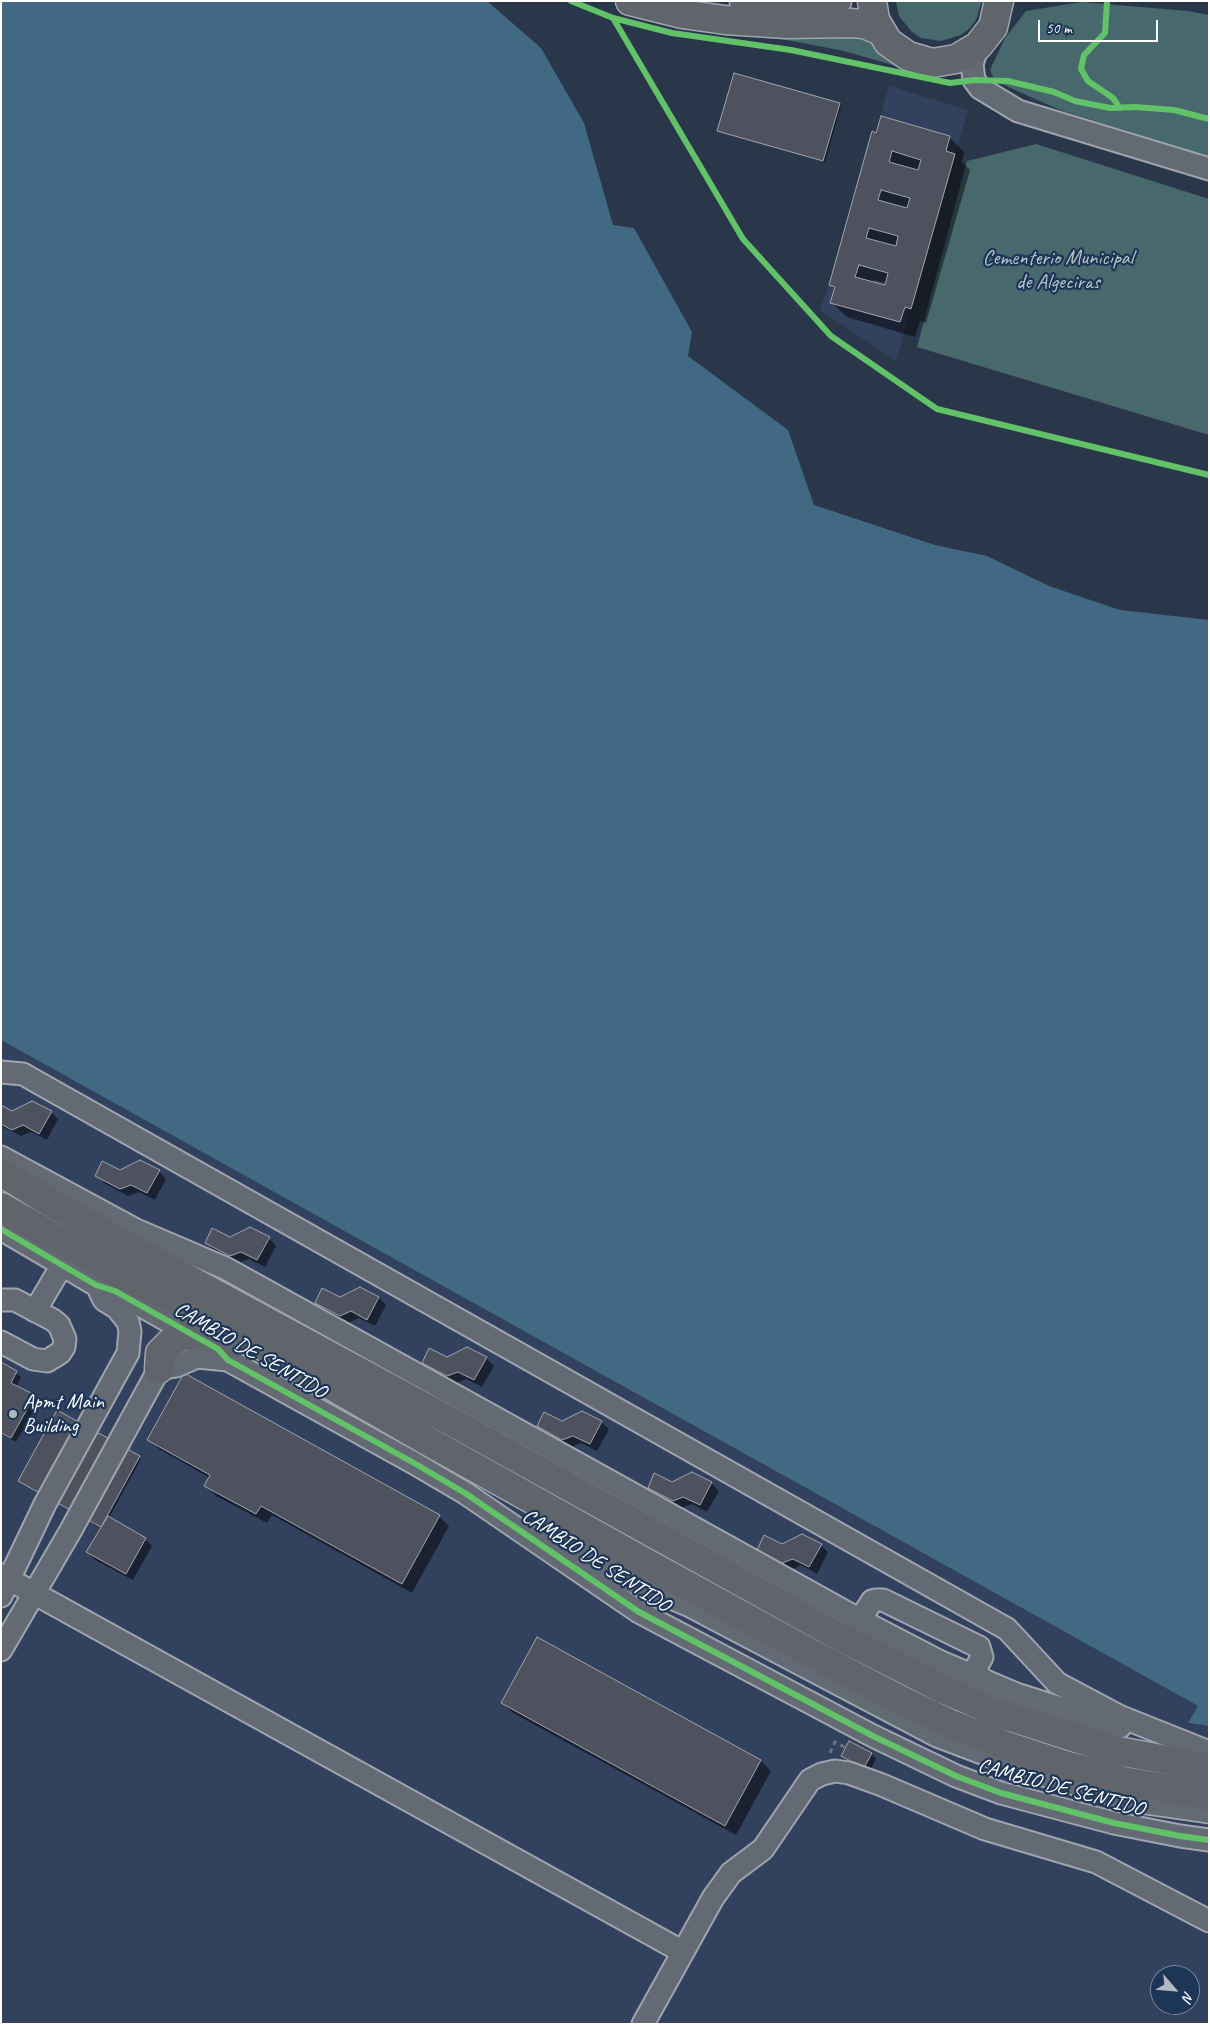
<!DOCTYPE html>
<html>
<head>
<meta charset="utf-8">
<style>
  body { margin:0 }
  #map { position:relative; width:1210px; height:2025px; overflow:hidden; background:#2a374a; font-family:Caveat,sans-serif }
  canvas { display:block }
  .frame { position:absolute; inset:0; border:2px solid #fff; pointer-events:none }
  .north { position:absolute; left:1150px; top:1965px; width:50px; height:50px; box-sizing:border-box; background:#1d3557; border:1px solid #77869a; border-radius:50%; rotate:117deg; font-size:14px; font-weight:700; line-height:20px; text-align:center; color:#fff }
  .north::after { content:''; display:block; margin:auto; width:18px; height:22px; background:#b4b9c0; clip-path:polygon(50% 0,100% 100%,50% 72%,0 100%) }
  .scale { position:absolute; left:1038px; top:20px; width:120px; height:22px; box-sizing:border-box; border:2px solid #fff; border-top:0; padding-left:6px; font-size:15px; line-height:18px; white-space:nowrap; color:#fff; -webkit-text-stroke:4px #1d3557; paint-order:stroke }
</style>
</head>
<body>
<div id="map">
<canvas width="1210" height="2025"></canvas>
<div class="frame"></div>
<div class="north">N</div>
<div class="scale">50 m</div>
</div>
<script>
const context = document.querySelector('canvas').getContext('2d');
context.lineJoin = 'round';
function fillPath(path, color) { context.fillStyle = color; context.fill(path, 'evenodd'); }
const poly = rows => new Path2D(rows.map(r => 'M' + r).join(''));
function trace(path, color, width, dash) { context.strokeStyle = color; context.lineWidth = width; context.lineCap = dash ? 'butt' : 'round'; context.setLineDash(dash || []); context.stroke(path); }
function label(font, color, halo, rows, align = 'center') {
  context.font = font + ' Caveat,sans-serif'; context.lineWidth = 4.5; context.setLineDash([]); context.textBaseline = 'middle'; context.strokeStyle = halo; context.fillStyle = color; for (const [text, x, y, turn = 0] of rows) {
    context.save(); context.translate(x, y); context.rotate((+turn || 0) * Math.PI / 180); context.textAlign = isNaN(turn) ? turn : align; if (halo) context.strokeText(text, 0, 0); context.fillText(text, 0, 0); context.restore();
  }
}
const built = poly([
  [889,86,968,110,896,361,820,310,829,285,872,131,876,132],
  [1,1040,1198,1706,1189,1724,1209,1726,1209,2024,1,2024],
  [1160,1975,1190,1975,1190,2005,1160,2005]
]);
const green = poly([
  [896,1,982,1,976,20,969,29,961,35,941,41,921,38,912,32,899,16],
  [1081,2,1188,11,1209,15,1209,157,1060,110,995,81,990,70,1005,38,1026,11],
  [853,30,943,73,952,76,903,68,844,51,746,32],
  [1036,144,1209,199,1209,435,917,347,967,161]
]);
const water = poly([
  [1,1,487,1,541,48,584,123,613,225,634,228,692,332,688,356,788,430,814,505,935,545,987,556,1049,586,1120,610,1209,620,1209,1726,1188,1723,1198,1706,1,1040]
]);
const shadow = poly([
  [839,104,841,106,825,162,719,131],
  [877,134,949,137,964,152,962,162,970,170,926,323,920,321,915,337,847,317,831,302,835,289,830,285],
  [874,280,886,283,885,286,873,283],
  [1,1107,12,1112,51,1112,58,1119,47,1140,31,1132,21,1136,1,1126],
  [120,1171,159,1171,166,1179,155,1200,139,1192,128,1196,104,1183,97,1175],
  [269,1238,276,1246,265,1267,249,1259,238,1263,214,1250,207,1243,230,1239],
  [360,1288,379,1298,386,1305,375,1326,359,1318,348,1323,324,1310,317,1302,340,1298],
  [447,1358,486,1358,494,1366,482,1387,466,1379,456,1383,431,1370,424,1362],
  [1,1364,21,1377,16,1387,39,1401,16,1442,1,1434],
  [562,1422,601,1422,609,1429,597,1451,581,1443,571,1447,546,1434,539,1426],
  [148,1439,439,1516,449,1526,412,1593,272,1515,267,1523,216,1496,206,1485,210,1478,159,1449],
  [139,1457,141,1459,109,1518,145,1539,152,1546,133,1580,95,1560,88,1552,102,1528,19,1481],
  [692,1474,711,1483,719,1491,707,1512,692,1504,681,1508,657,1495,649,1488,672,1484],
  [782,1545,821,1545,828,1552,817,1574,801,1565,791,1570,766,1557,759,1549],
  [538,1638,761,1761,771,1771,736,1835,513,1713,503,1703],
  [850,1742,872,1754,876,1759,869,1772,847,1760,843,1755]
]);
const building = poly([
  [734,73,840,103,823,161,717,131,734,73],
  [881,116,950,136,946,151,955,154,911,309,905,307,900,322,830,303,835,287,829,285,872,131,876,133,881,116],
  [892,151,921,160,918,170,889,162,892,151],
  [881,190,910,198,907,208,878,200,881,190],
  [869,228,898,236,896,246,866,238,869,228],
  [859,265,888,273,885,285,855,277,859,265],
  [32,1101,52,1111,39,1134,23,1125,12,1130,1,1124,1,1105,12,1111,32,1101],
  [140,1160,160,1170,147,1193,131,1185,120,1189,95,1176,102,1161,120,1170,140,1160],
  [250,1227,270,1237,257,1260,241,1252,230,1256,205,1243,212,1228,230,1237,250,1227],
  [360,1287,379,1297,367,1320,351,1311,340,1316,315,1303,322,1288,340,1297,360,1287],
  [467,1347,487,1357,474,1380,458,1372,447,1376,422,1363,429,1348,447,1357,467,1347],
  [1,1362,17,1371,11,1383,35,1395,11,1438,1,1433,1,1362],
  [184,1373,440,1515,402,1584,261,1506,256,1514,204,1486,210,1475,147,1440,184,1373],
  [57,1410,140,1456,101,1527,18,1481,57,1410],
  [582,1411,602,1421,590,1444,573,1436,562,1440,537,1426,544,1412,562,1421,582,1411],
  [692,1472,712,1482,700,1505,683,1497,673,1501,648,1488,654,1473,672,1482,692,1472],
  [108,1516,146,1538,126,1574,86,1552,108,1516],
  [802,1534,822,1544,809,1567,793,1559,782,1563,757,1550,764,1535,782,1544,802,1534],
  [537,1637,761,1760,725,1826,501,1703,537,1637],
  [849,1741,872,1753,864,1768,841,1756,849,1741]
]);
const path = poly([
  [830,1753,835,1742,846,1748]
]);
const minor = poly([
  [978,46,972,64,974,80,980,88,1018,111,1209,169],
  [1,1072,23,1074,37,1082,1007,1629,1057,1683,1119,1716,1209,1752],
  [1,1157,136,1230,225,1268,860,1620,941,1662,1016,1694,1120,1727],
  [1,1229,96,1285,115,1291,218,1349,228,1360,414,1463,465,1493,639,1612,873,1736,956,1776,1001,1793,1114,1823,1180,1836,1209,1840],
  [1,1300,15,1300,53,1320,59,1325,65,1339,64,1347,60,1353,47,1361,33,1359,1,1342],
  [35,1311,62,1265],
  [544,1532,633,1582,688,1605,937,1736,1035,1773,1146,1803,1209,1812],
  [1,1575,683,1952],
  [1,1596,45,1504,128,1353,130,1331,128,1322,117,1308,104,1300,100,1292],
  [860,1620,872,1601,876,1600,883,1600,979,1647,982,1657,977,1666,977,1673,984,1681],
  [1,1650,71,1530,159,1369,176,1366,197,1357,228,1360],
  [643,2024,713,1898,731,1873,763,1849,810,1780,822,1774,835,1771,849,1773,882,1785,985,1829,1096,1862,1209,1921]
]);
const major = poly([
  [1,1172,43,1198,136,1251,454,1423,835,1634,943,1689,998,1713,1113,1750,1209,1768],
  [1,1207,120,1274,225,1324,426,1440,641,1560,818,1657,897,1698,951,1724,1007,1746,1065,1765,1123,1781,1209,1796],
  [159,1369,160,1353,170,1343,179,1337,206,1332,219,1336,234,1343]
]);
const highway = poly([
  [630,1,682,14,725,20,786,24,850,23,864,24,881,31],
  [744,1,807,4,837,1],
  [872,1,875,20,888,42,908,56,932,63,956,59,978,46,993,27,999,1]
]);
const cycleway = poly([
  [571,1,613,18,672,33,791,50,950,83,974,80,1008,81,1054,92,1075,101,1110,108,1135,107,1174,110,1209,119],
  [1107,1,1105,33,1084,55,1081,69,1088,81,1113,98,1120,108],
  [613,18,743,239,831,336,937,409,1209,475],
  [1,1229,96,1285,115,1291,218,1349,228,1360,414,1463,465,1493,639,1612,873,1736,956,1776,1001,1793,1114,1823,1180,1836,1209,1840]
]);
const markers = [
  [13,1414,5,"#b4b9c0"]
];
const parkNames = [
  ["Cementerio Municipal",1058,258],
  ["de Algeciras",1058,282]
];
const streetNames = [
  ["CAMBIO DE SENTIDO",250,1351,30],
  ["CAMBIO DE SENTIDO",596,1561,33],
  ["CAMBIO DE SENTIDO",1061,1788,15]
];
const poiNames = [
  ["Apmt Main",23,1402],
  ["Building",23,1426]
];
fillPath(built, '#32415e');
fillPath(green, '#47696d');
fillPath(water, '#416983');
fillPath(shadow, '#0007');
fillPath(building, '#4e525f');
trace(building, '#9fa5ae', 1);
trace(minor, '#9fa5ae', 25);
trace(major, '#9fa5ae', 31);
trace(highway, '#9fa5ae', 31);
trace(path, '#6a727c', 3, [5, 4]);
trace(minor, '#636a74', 21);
trace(major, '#5f656b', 28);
trace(highway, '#5f656b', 28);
trace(cycleway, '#61c268', 6);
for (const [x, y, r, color] of markers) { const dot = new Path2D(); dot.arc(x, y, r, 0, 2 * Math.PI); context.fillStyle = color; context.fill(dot); trace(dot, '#1d3557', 2); }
label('21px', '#b7c6c7', '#1d3557', parkNames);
label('21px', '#fff', '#1d3557', streetNames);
label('21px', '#fff', '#1d3557', poiNames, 'left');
</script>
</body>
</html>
